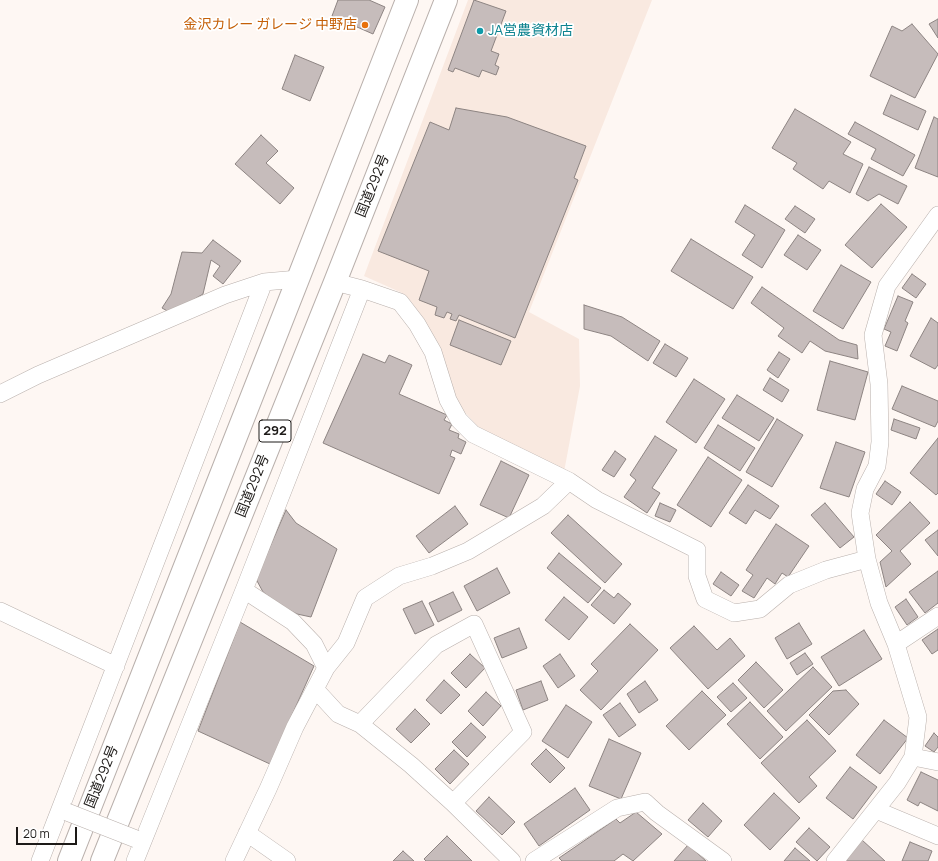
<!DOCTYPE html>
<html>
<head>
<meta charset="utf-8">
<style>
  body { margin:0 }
  #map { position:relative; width:938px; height:861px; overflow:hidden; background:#fef7f3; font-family:Manrope,sans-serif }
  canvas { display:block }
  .scale { position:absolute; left:16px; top:827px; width:61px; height:18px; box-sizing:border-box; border:2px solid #1d1a18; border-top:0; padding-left:5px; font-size:12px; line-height:14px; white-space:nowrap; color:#1d1a18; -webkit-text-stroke:3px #fff; paint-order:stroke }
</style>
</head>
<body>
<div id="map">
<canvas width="938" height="861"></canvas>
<div class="scale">20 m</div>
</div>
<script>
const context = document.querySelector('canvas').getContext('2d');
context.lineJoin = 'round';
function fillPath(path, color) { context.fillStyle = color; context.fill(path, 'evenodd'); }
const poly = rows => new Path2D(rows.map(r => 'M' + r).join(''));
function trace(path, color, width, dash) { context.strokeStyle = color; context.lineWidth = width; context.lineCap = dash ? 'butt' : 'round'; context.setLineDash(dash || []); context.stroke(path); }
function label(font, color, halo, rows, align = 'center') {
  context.font = font + ' Manrope,"Noto Sans JP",sans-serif'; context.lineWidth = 3.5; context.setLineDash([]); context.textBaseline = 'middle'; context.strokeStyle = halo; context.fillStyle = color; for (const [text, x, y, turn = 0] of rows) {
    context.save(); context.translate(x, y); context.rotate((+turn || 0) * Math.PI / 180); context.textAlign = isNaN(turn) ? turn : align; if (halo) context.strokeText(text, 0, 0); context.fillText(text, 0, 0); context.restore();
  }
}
const built = poly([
  [468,0,652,0,529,312,579,339,580,386,564,472,482,431,462,409,456,398,436,341,412,303,406,296,400,292,364,276]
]);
const building = poly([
  [338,0,369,0,385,7,373,34,332,16,338,0],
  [474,0,506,11,491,51,499,54,495,65,499,67,496,75,482,70,479,77,455,68,453,72,448,70,474,0],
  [938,19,938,38,929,24,938,19],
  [912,24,938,54,915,98,870,76,892,26,902,31,912,24],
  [295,55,324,67,310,101,282,89,295,55],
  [891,95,926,111,918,130,883,114,891,95],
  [456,108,507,117,586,146,574,178,578,180,515,338,459,315,456,321,450,319,452,314,447,312,444,318,435,315,437,307,419,300,429,271,378,251,430,122,449,130,456,108],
  [795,109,851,142,843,154,863,164,850,193,829,181,823,189,793,169,797,163,772,148,795,109],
  [934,117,938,119,938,177,915,168,934,117],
  [855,122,915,155,903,176,871,159,876,149,848,134,855,122],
  [261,135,278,151,266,163,294,188,280,204,235,164,261,135],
  [869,167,907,186,898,204,879,194,868,201,856,194,869,167],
  [881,204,907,227,872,268,845,245,881,204],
  [745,205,785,230,762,268,742,255,755,235,735,222,745,205],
  [795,206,815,219,805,233,785,219,795,206],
  [798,235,821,250,807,270,784,255,798,235],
  [691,239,753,277,733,309,671,271,691,239],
  [213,240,241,261,223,284,213,276,220,266,211,260,203,294,171,313,162,308,171,294,182,252,202,253,213,240],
  [841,265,871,282,843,329,813,311,841,265],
  [912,274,926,284,916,298,902,288,912,274],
  [762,287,839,340,857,345,858,359,825,351,810,341,802,353,778,336,784,328,751,303,762,287],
  [898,296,913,302,905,321,908,323,897,351,885,346,891,332,884,329,898,296],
  [584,305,622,317,660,341,648,361,611,336,584,329,584,305],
  [931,318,938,323,938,365,935,369,910,356,931,318],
  [459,320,511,341,501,365,450,345,459,320],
  [665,344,688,358,676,377,653,363,665,344],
  [779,352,790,359,778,378,767,370,779,352],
  [363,354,385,363,389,355,412,365,399,394,447,415,444,420,452,424,449,430,459,434,458,438,466,442,461,454,452,450,450,456,455,458,439,494,323,443,363,354],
  [830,361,868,372,855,420,817,410,830,361],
  [770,378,789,390,782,402,763,390,770,378],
  [694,379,725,399,696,443,666,422,694,379],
  [902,386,938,401,938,421,935,427,892,409,902,386],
  [737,395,774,418,759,441,722,418,737,395],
  [777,419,803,435,772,487,746,472,777,419],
  [894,419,920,428,916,439,891,430,894,419],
  [718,425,755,448,740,471,704,448,718,425],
  [655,436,677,450,652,488,660,493,647,513,624,497,636,480,630,475,655,436],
  [938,438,938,493,936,495,910,473,938,438],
  [836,442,865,452,849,497,820,488,836,442],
  [615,451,626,459,614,477,602,470,615,451],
  [708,457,742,480,711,527,677,505,708,457],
  [501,461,529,475,509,518,480,505,501,461],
  [885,481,901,492,892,505,876,494,885,481],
  [748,485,779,506,770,519,755,510,746,524,729,513,748,485],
  [910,502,930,523,900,551,911,564,886,587,880,562,892,551,876,535,910,502],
  [660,503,676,510,670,522,655,516,660,503],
  [825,503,854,537,840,548,811,515,825,503],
  [455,506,468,524,429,553,416,536,455,506],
  [286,510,296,523,337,549,311,617,297,614,281,606,263,592,256,579,286,510],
  [568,515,622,564,605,583,551,533,568,515],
  [776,524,809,546,788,577,782,573,775,584,767,578,754,598,742,591,753,575,746,570,776,524],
  [938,530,938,556,925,540,938,530],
  [559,553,601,588,588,603,547,568,559,553],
  [497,568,510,593,477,611,464,586,497,568],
  [938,571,938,603,925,613,909,592,938,571],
  [721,572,739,585,731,596,713,584,721,572],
  [604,590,614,598,618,593,631,604,614,624,591,605,604,590],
  [453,592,462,610,438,622,429,603,453,592],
  [564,597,588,617,569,640,545,620,564,597],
  [906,599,918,617,907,625,895,607,906,599],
  [422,601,434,625,415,634,403,609,422,601],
  [240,622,314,666,270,764,198,731,240,622],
  [799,623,812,644,787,659,775,638,799,623],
  [630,624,658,650,601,710,580,690,598,671,591,664,630,624],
  [694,626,717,650,730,638,745,656,708,689,670,648,694,626],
  [519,628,527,648,502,658,494,638,519,628],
  [938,629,938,650,932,654,922,640,938,629],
  [864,630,882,659,839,686,821,657,864,630],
  [805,653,813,664,797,675,790,663,805,653],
  [470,654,485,668,466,688,451,673,470,654],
  [560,654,575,676,558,688,543,666,560,654],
  [756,662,783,690,764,708,738,680,756,662],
  [813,667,832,687,786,731,767,711,813,667],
  [444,680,460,695,441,714,426,700,444,680],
  [541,681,548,700,523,710,516,690,541,681],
  [645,681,658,700,639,713,627,694,645,681],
  [733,683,747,698,731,712,717,697,733,683],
  [846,690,859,704,829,735,809,715,833,691,846,690],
  [702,691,726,715,689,750,666,726,702,691],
  [486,692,501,706,483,726,468,711,486,692],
  [750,702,783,737,760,759,727,724,750,702],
  [620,703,636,725,619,737,603,715,620,703],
  [566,705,592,722,568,758,542,741,566,705],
  [415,709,430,724,411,743,396,729,415,709],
  [807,720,836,751,809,777,817,786,799,803,761,763,807,720],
  [884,720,908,738,880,774,856,755,884,720],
  [471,723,486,737,467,757,452,742,471,723],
  [934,733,938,737,938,747,934,752,925,746,934,733],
  [609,739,641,753,621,799,589,786,609,739],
  [546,749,565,768,550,783,531,764,546,749],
  [454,750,469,764,450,784,435,769,454,750],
  [850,767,877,787,853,819,826,798,850,767],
  [921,772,938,780,938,811,920,802,918,806,907,800,921,772],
  [575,788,590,810,539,846,524,824,575,788],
  [774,793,800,818,770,850,744,825,774,793],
  [489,797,515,822,502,835,476,811,489,797],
  [703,803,722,821,708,837,688,820,703,803],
  [636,812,662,834,633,861,623,854,614,861,562,861,559,858,616,819,620,823,636,812],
  [809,828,830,847,817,861,796,842,809,828],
  [447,836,472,861,426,861,424,859,447,836],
  [862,840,885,861,843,861,862,840],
  [910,842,932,851,928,861,902,861,910,842],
  [688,845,706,861,674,861,688,845],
  [795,848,810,861,784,861,795,848],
  [403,851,414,861,393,861,403,851]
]);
const minor = poly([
  [335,282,362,289,400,302,417,324,433,352,448,400,459,420,473,434,569,481,597,500,697,550,697,576,705,599,734,613,760,609,789,585,826,570,867,559],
  [0,394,38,375,225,295,264,282,298,279],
  [244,590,293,622,314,644,326,668],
  [0,611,116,666],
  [896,644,938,616],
  [315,689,338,714,360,724,411,765,453,803,512,861],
  [360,724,436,645,474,624,523,732,453,803],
  [913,757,938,762],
  [876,810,938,836],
  [247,833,287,861],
  [40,861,264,282],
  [135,861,244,590,362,289],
  [234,861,268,789,295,727,326,668,346,643,365,598,399,576,432,566,468,551,543,506,569,481],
  [534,861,617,808,645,802,657,813,723,861],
  [835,861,897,783,913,757,918,717,896,644,879,603,867,559,860,513,865,489,877,466,880,442,879,384,873,335,887,286,938,215]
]);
const trunk = poly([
  [69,861,298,279,407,0],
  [102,861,335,282,446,0]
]);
const minorBridge = poly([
  [67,812,136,839]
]);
const markers = [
  [365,25,4,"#e8710a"],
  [480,31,4,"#0f9aa8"]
];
const shields = [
  [275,431,32]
];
const shieldNames = [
  ["292",275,431]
];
const foodNames = [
  ["金沢カレー ガレージ 中野店",357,25]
];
const cultureNames = [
  ["JA営農資材店",488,31]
];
const streetNames = [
  ["国道292号",373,186,-68],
  ["国道292号",253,486,-68],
  ["国道292号",102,777,-68]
];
fillPath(built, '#f9e9e0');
fillPath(building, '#c6bcbb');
trace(building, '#8d8482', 1);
trace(minor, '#b9b0ac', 18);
trace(trunk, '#b9b0ac', 24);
trace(minor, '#fff', 17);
trace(trunk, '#fff', 22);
trace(minorBridge, '#b9b0ac', 18, []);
trace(minorBridge, '#fff', 17);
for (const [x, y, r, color] of markers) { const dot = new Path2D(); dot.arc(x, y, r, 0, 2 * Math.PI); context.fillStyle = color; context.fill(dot); trace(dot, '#fff', 1.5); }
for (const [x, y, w] of shields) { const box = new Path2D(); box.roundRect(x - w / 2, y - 11, w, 22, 3); context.fillStyle = '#fff'; context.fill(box); trace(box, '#1d1a18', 1); }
label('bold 13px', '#1d1a18', null, shieldNames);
label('14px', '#c56008', '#fff', foodNames, 'right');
label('14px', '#0d838f', '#fff', cultureNames, 'left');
label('14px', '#1d1a18', '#fff', streetNames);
</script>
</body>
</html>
